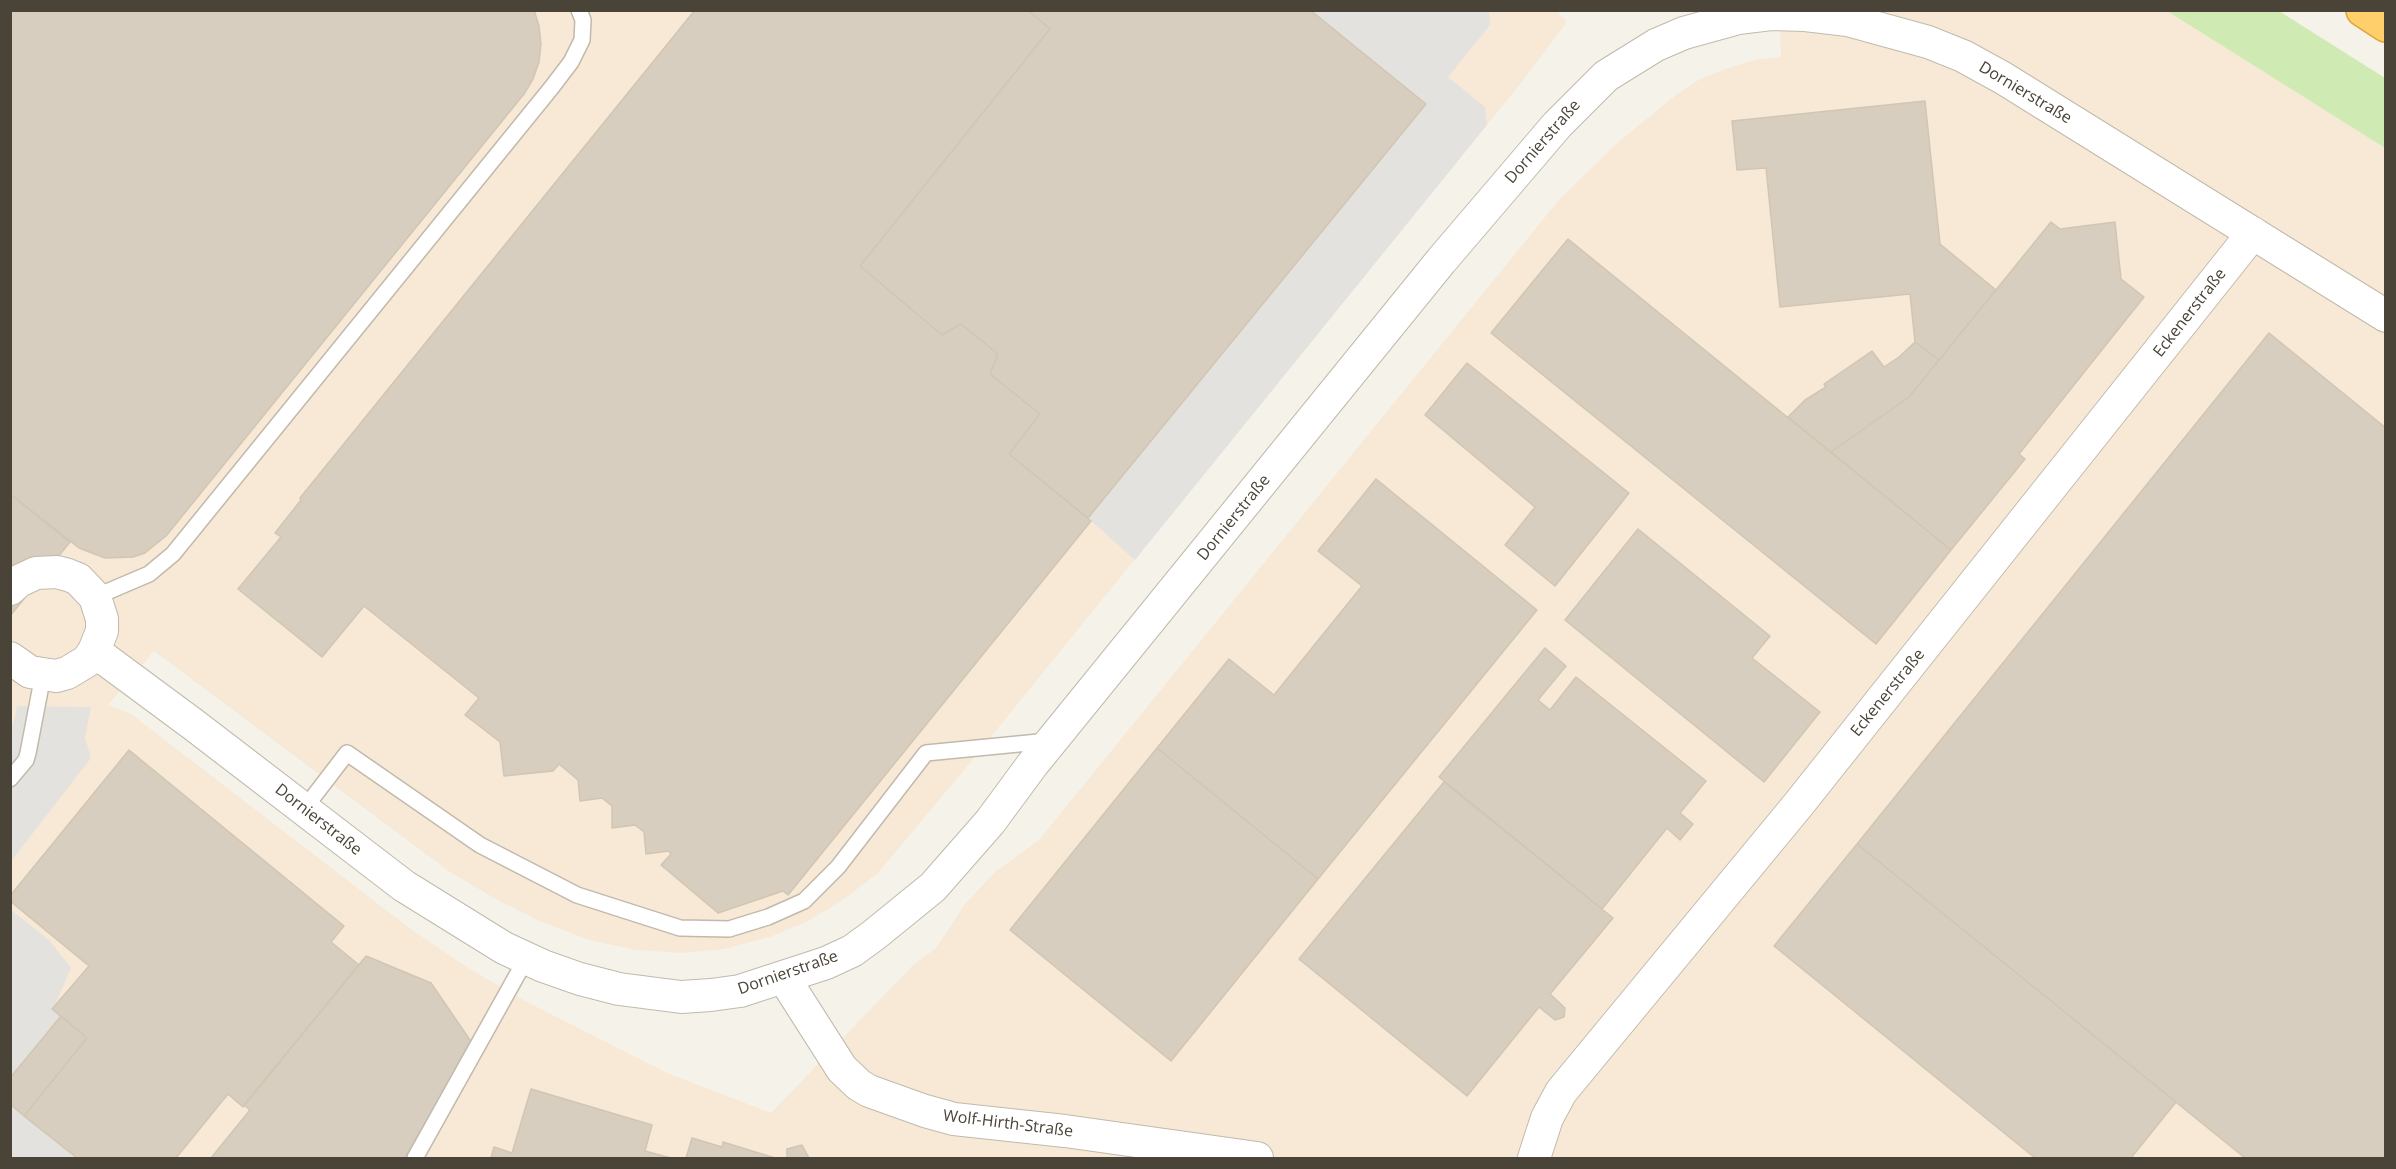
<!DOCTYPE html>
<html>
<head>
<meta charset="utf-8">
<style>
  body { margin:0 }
  #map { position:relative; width:2396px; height:1169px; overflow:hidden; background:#f5f2ea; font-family:"Open Sans",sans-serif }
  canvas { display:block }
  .frame { position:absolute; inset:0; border:12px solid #4a4338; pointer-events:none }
</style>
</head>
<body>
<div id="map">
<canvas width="2396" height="1169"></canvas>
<div class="frame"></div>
</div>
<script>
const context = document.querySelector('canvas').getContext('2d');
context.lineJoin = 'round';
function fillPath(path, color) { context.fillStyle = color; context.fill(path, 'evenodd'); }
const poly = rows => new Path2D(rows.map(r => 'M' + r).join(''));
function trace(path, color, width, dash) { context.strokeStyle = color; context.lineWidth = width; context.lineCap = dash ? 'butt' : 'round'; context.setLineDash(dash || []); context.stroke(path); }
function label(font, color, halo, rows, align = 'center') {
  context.font = font + ' "Open Sans",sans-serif'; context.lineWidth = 4.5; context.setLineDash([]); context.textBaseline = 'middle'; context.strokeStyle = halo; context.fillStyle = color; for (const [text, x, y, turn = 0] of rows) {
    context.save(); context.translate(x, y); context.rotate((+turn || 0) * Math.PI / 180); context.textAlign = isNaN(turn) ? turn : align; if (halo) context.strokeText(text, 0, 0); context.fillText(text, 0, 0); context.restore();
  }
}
const commercial = poly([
  [1556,10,1567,22,1525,78,964,770,878,873,840,902,806,922,770,937,724,949,682,953,636,950,589,940,540,921,494,898,450,872,154,651,108,705,131,714,412,930,470,969,527,1002,667,1073,771,1113,912,966,936,948,965,904,995,872,1039,840,1558,201,1617,143,1676,95,1700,79,1728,68,1755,60,1781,57,1780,11,2167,11,2385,148,2385,1158,11,1158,10,11]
]);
const green = poly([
  [2167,11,2279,11,2290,18,2385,78,2385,148]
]);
const parking = poly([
  [1028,11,1489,11,1490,25,1448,77,1485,107,1487,125,1135,560,1088,518,1009,454],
  [17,706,91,707,85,738,91,758,11,861,10,740],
  [11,910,49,940,71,968,53,1009,61,1016,11,1078],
  [10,1104,24,1116,77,1158,11,1158]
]);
const building = poly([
  [10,10,534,10,539,26,541,44,539,62,533,79,524,94,166,536,145,553,133,557,105,558,79,548,10,494,10,10],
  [695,10,1028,10,1050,29,860,266,942,335,961,324,998,354,990,374,1040,414,1009,454,1091,521,788,895,783,891,718,913,661,865,671,854,669,851,646,854,644,832,635,825,612,828,612,806,602,798,580,801,578,780,559,764,553,771,504,776,500,742,465,715,479,698,364,606,322,657,238,589,281,537,275,533,301,500,300,498,695,10],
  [1028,10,1310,10,1426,104,1088,518,1009,454,1040,414,990,374,998,354,961,324,942,335,860,266,1050,29,1028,10],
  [1925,101,1940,244,1996,290,1939,360,1915,342,1910,294,1780,307,1766,168,1737,170,1732,121,1925,101],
  [2051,222,2060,229,2115,222,2121,279,2144,297,2019,454,2025,459,1951,550,1831,452,1909,397,2051,222],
  [1568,239,1951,550,1876,644,1491,333,1568,239],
  [2269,333,2386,428,2386,1158,2245,1158,1857,844,2269,333],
  [1915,342,1939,360,1909,397,1831,452,1788,417,1805,400,1826,387,1824,384,1872,351,1884,367,1899,357,1915,342],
  [1467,363,1629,493,1555,586,1505,545,1535,507,1425,415,1467,363],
  [1376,479,1537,610,1318,879,1157,748,1229,659,1274,695,1362,586,1318,551,1376,479],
  [10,494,70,542,10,616,10,494],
  [1638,529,1770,636,1752,658,1820,712,1764,782,1565,620,1638,529],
  [1545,648,1566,666,1538,700,1550,710,1576,677,1706,781,1680,813,1693,824,1680,840,1667,828,1602,909,1439,777,1545,648],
  [1157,748,1318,879,1171,1061,1010,930,1157,748],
  [129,750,344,926,331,942,359,965,243,1107,228,1094,176,1158,77,1158,24,1116,87,1038,52,1009,89,966,10,901,10,896,129,750],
  [1444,782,1613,918,1550,994,1565,1008,1564,1017,1555,1020,1539,1007,1467,1096,1299,959,1444,782],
  [1857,844,2176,1102,2131,1158,2035,1158,1774,946,1857,844],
  [366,956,431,983,472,1043,405,1158,211,1158,250,1110,244,1105,366,956],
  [61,1016,87,1038,24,1116,10,1104,10,1078,61,1016],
  [531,1089,652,1125,645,1151,671,1158,491,1158,494,1147,512,1153,531,1089],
  [692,1138,722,1147,723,1142,775,1158,686,1158,692,1138],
  [802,1145,809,1158,787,1158,787,1149,802,1145]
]);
const lane = poly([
  [95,597,149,574,173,554,552,87,571,62,582,40,583,20,579,10],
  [10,779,26,760,28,753,43,675],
  [304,809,347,753,480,845,577,895,680,928,729,929,768,917,804,901,838,867,926,753,1049,741],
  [415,1158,526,959]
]);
const street = poly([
  [10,589,19,581,36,573,57,572,68,575,78,579,95,597,102,619,102,631,94,651,87,661,67,673,56,676,30,672,10,658],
  [94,651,194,725,404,886,504,948,543,966,580,979,619,989,681,997,711,995,740,991,826,963,852,951,874,935,933,887,990,822,1032,765,1441,261,1557,125,1606,76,1656,45,1684,33,1738,18,1771,14,1805,15,1848,20,1928,42,1963,56,2003,78,2386,316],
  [784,978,842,1069,859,1085,869,1091,925,1111,954,1119,1065,1131,1257,1158],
  [1534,1158,1547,1118,1561,1092,1798,805,2253,233]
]);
const highway = poly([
  [2363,10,2386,25]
]);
const streetNames = [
  ["Dornierstraße",2025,93,31],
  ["Dornierstraße",1543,142,-49],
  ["Eckenerstraße",2190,313,-52],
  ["Dornierstraße",1234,518,-51],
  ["Eckenerstraße",1888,693,-51],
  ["Dornierstraße",318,820,38],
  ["Dornierstraße",788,973,-19],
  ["Wolf-Hirth-Straße",1008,1124,7]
];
fillPath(commercial, '#f7e9d6');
fillPath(green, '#d0eab3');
fillPath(parking, '#e4e2de');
fillPath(building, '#d7cebf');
trace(building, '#d2c6b2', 1.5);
trace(lane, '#c1baac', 18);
trace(street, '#c1baac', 34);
trace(highway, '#e1a439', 36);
trace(lane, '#fff', 15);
trace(street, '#fff', 32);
trace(highway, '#ffcf6b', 33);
label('16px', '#4a4338', '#fff', streetNames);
</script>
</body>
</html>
